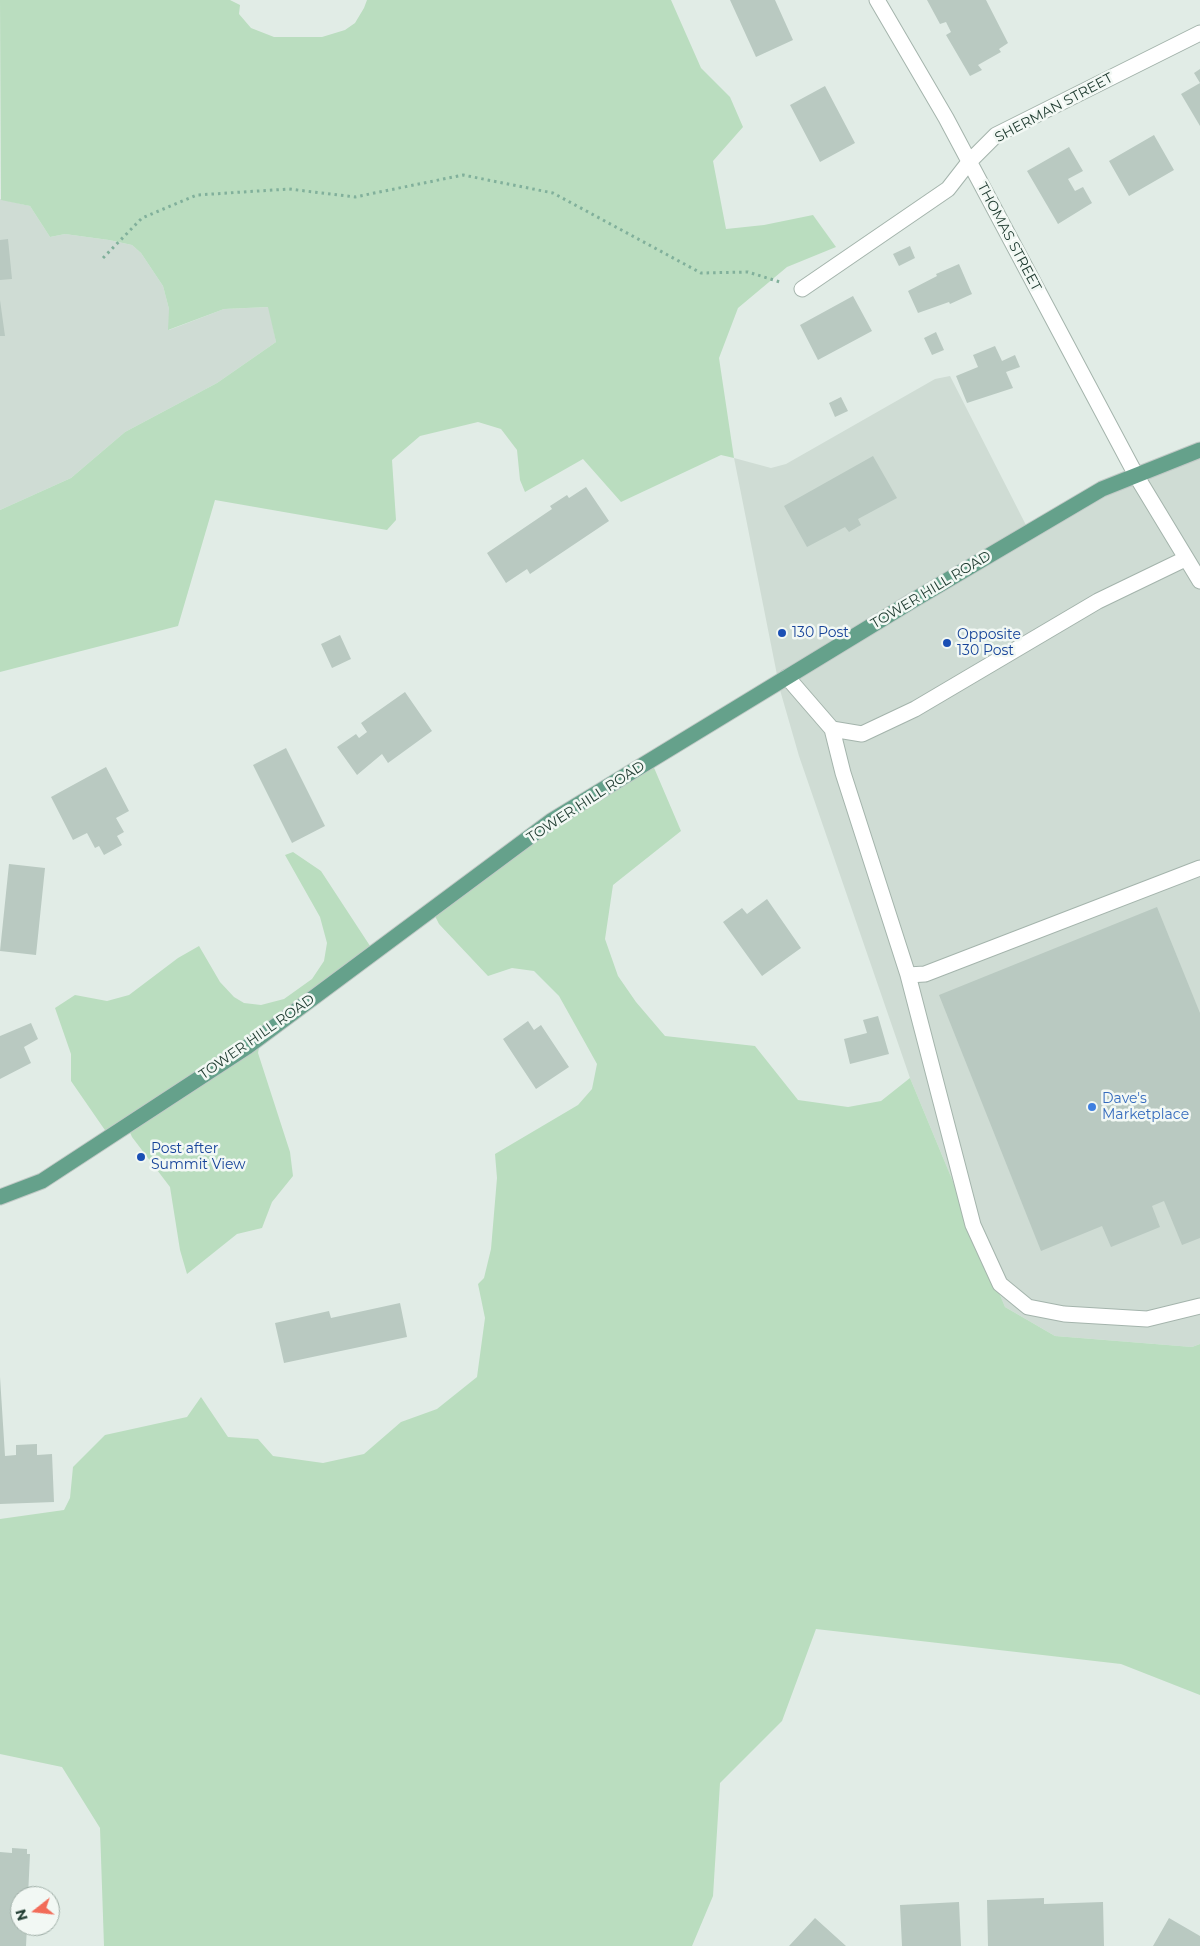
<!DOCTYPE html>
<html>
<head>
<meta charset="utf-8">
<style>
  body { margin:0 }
  #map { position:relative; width:1200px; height:1946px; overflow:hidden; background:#e1ece6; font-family:Montserrat,sans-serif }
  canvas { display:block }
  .north { position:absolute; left:10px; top:1886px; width:50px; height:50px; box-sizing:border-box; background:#f2f8f4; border:1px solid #9eada6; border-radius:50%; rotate:254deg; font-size:14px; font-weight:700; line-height:20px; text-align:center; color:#213d32 }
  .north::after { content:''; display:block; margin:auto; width:18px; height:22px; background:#f26c59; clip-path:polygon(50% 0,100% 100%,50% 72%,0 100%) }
</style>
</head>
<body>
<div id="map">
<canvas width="1200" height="1946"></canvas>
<div class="north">N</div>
</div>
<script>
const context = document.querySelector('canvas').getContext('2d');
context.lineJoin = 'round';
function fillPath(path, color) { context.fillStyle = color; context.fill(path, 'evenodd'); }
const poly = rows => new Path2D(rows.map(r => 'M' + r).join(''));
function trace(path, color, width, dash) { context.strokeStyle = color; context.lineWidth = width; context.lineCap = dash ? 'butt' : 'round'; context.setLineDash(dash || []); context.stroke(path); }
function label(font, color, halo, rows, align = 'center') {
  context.font = font + ' Montserrat,sans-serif'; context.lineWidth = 5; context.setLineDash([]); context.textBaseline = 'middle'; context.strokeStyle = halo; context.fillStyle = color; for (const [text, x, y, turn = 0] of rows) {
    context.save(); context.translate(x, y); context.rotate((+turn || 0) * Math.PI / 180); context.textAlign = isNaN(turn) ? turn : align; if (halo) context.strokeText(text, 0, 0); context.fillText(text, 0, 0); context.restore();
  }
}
const built = poly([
  [0,199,30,206,50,237,65,234,109,240,132,245,141,253,163,286,169,309,169,330,224,309,269,307,276,342,217,383,125,432,71,478,0,510],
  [950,376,1028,529,1200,453,1200,1344,1192,1347,1055,1336,1005,1307,910,1078,799,756,780,690,734,458,771,468,786,464,935,379]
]);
const green = poly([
  [0,0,230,0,240,5,239,14,251,28,274,37,322,37,345,30,355,23,364,8,367,0,671,0,701,68,730,97,743,127,713,161,726,229,764,225,813,215,836,247,787,267,738,308,719,358,734,458,721,455,621,502,583,459,525,492,520,480,517,450,501,429,478,422,420,436,392,460,396,520,387,530,215,500,178,626,0,672,0,510,71,478,125,432,217,383,276,342,268,307,224,309,168,330,169,309,163,286,141,253,132,245,109,240,65,234,50,237,30,206,1,200],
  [652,763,681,831,613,885,605,939,618,976,636,1002,665,1036,755,1046,798,1100,848,1107,881,1101,910,1078,1005,1307,1055,1336,1192,1347,1200,1344,1200,1695,1121,1664,816,1629,782,1721,720,1783,713,1896,692,1946,104,1946,100,1828,62,1767,0,1754,0,1519,64,1510,70,1498,73,1467,105,1435,187,1417,201,1397,228,1437,258,1439,273,1456,323,1463,364,1454,401,1422,437,1409,477,1377,485,1318,478,1284,484,1278,491,1249,497,1178,495,1154,578,1105,592,1089,597,1064,559,996,534,971,512,968,488,976,439,924,433,912,487,869],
  [293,852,321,871,374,952,261,1037,258,1053,290,1152,293,1176,272,1202,262,1228,237,1234,187,1274,180,1250,170,1187,132,1137,128,1128,109,1136,71,1081,71,1054,55,1008,75,995,107,1001,129,995,178,958,199,946,220,982,234,997,244,1003,261,1005,284,999,312,979,324,961,327,943,320,917,285,855]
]);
const building = poly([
  [730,0,775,0,793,40,756,57],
  [927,0,986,0,1008,43,999,49,1001,52,978,65,982,70,970,76,946,35,951,32,946,22,940,24],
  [1200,69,1200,126,1181,94,1200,83,1194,73],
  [825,86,855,143,820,162,790,105],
  [1154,135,1174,170,1129,196,1109,161],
  [1069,147,1083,171,1068,179,1075,191,1083,187,1092,203,1058,224,1027,171],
  [8,239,12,279,0,280,0,240],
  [910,246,915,258,899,266,893,254],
  [959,264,972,294,950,304,949,302,918,313,908,291,937,276,936,274],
  [853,296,872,331,818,360,800,325],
  [0,300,5,336,0,336],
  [936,332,944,350,932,355,924,338],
  [995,346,1002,361,1015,355,1020,367,1006,372,1013,388,967,403,956,376,978,367,973,355],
  [841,397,848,411,835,417,829,403],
  [873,456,897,498,858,519,861,525,849,532,845,527,807,547,784,506],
  [586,487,609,521,530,574,527,569,506,583,487,553,552,509,550,506,567,495,569,498],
  [340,635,351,659,332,668,321,644],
  [405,692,432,731,388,763,382,754,357,775,337,747,356,734,359,738,367,732,361,723],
  [286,748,325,826,292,843,253,765],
  [106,767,129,811,116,818,124,832,117,836,122,845,104,855,99,846,95,848,87,833,73,840,51,797],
  [9,864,45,868,36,955,0,951],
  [767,899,801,948,762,976,723,922,742,908,747,914],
  [1157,907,1200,1013,1200,1238,1182,1245,1164,1201,1152,1206,1160,1227,1111,1247,1102,1226,1041,1251,939,995],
  [878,1016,889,1054,850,1064,844,1039,867,1033,863,1020],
  [528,1021,534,1030,541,1025,569,1067,536,1089,503,1039],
  [31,1023,38,1039,24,1047,31,1063,0,1079,0,1036],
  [400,1303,407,1337,284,1363,275,1323,329,1311,331,1318],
  [0,1377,5,1456,16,1455,16,1445,37,1444,37,1455,52,1454,54,1502,0,1504],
  [12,1848,27,1849,27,1854,30,1854,28,1896,20,1896,20,1926,27,1926,26,1946,0,1946,0,1852,12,1853],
  [1044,1898,1044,1904,1103,1902,1104,1946,988,1946,987,1900],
  [959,1902,961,1946,902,1946,900,1905],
  [815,1918,846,1946,789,1946],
  [1169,1918,1200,1936,1200,1946,1153,1946]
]);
const path = poly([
  [103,258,142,218,197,195,289,189,355,197,463,175,553,193,701,273,748,272,780,282]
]);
const minor = poly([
  [877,0,946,118,1137,477,1200,581],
  [802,289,948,189,969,162,996,135,1200,33],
  [787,677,832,729,843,773,908,975,973,1225,1000,1284,1028,1307,1064,1314,1147,1319,1200,1306],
  [832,729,862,734,915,709,1098,601,1185,559],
  [908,975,925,974,1200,868]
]);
const major = poly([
  [0,1197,42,1181,247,1047,551,821,912,601,1102,489,1200,450]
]);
const markers = [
  [782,633,5,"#1a4fb4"],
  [947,643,5,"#1a4fb4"],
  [1092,1107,5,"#3f7fe0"],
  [141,1157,5,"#1a4fb4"]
];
const streetNames = [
  ["SHERMAN STREET",1054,108,-28],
  ["THOMAS STREET",1009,237,62],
  ["TOWER HILL ROAD",931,590,-31],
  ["TOWER HILL ROAD",586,802,-33],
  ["TOWER HILL ROAD",257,1037,-35]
];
const transitNames = [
  ["130 Post",792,633],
  ["Opposite",957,635],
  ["130 Post",957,651],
  ["Post after",151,1149],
  ["Summit View",151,1165]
];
const shopNames = [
  ["Dave's",1102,1099],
  ["Marketplace",1102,1115]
];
fillPath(built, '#cfdcd4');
fillPath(green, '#baddbf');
fillPath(building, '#b9c9c1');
trace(minor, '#a4b4ac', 17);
trace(major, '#c1c9c6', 17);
trace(path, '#81b09b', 3, [2.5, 4]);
trace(minor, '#fff', 15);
trace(major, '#65a18b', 15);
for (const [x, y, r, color] of markers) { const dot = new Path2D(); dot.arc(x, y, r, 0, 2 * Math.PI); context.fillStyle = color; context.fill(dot); trace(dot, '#f2f8f4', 2); }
label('14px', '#213d32', '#f2f8f4', streetNames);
label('14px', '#164399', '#f2f8f4', transitNames, 'left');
label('14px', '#366cbe', '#f2f8f4', shopNames, 'left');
</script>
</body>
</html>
